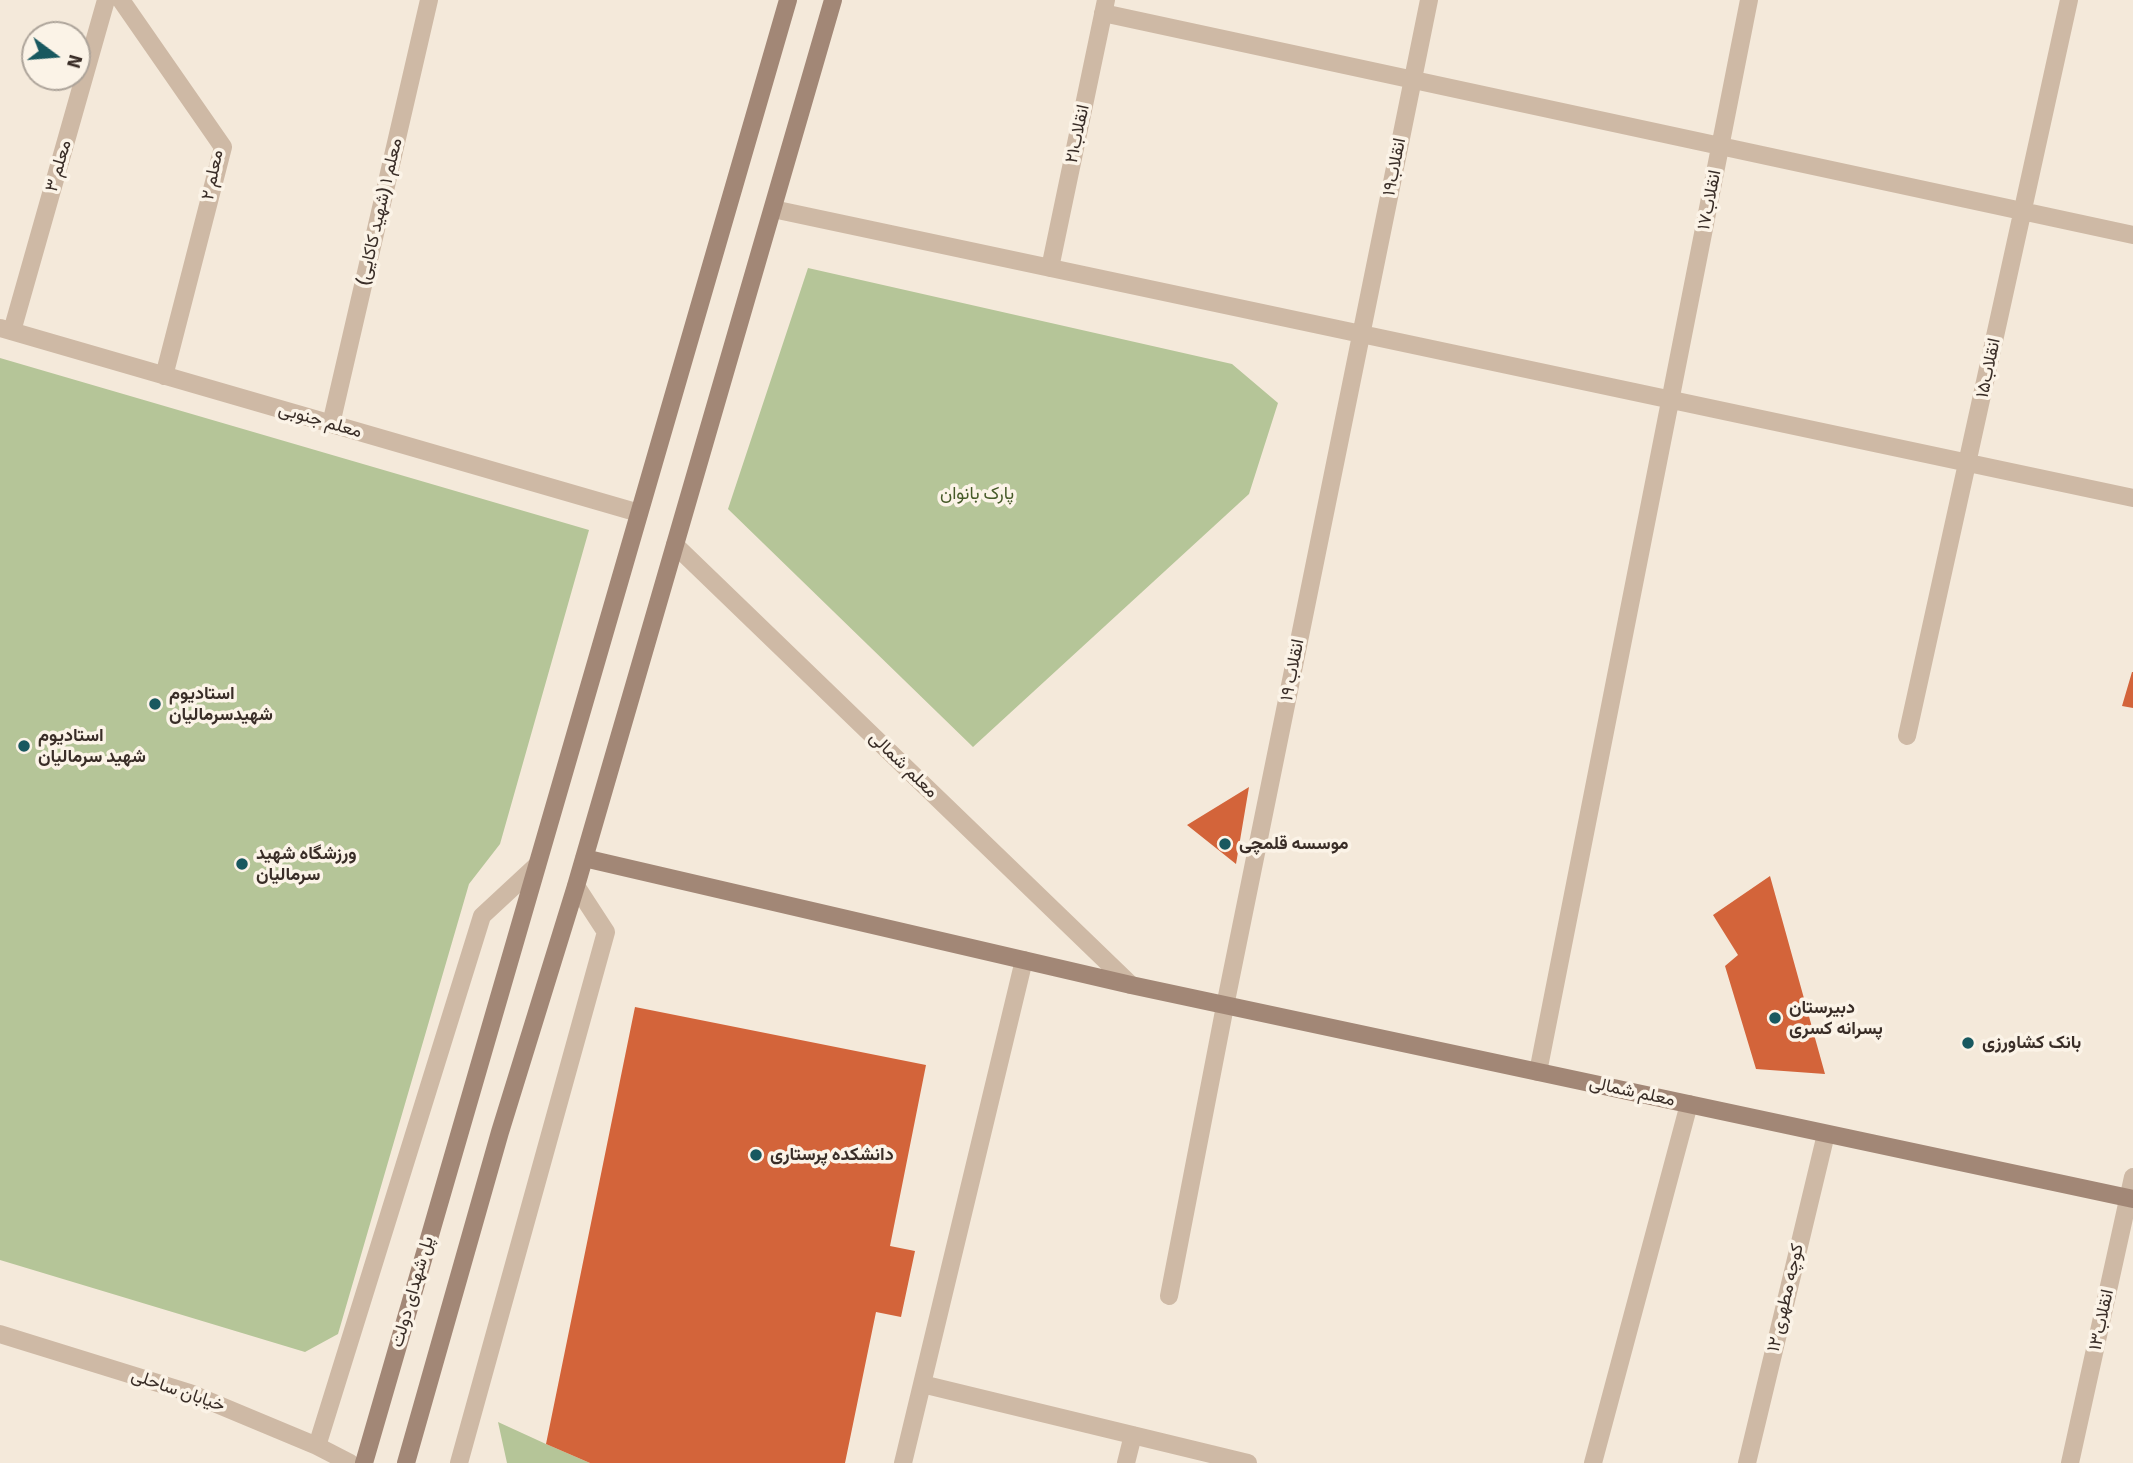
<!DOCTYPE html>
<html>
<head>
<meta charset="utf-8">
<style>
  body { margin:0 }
  #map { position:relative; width:2133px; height:1463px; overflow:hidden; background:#f4e9da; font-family:Signika,sans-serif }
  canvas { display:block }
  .north { position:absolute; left:21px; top:21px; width:70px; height:70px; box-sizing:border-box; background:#fbf3e7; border:2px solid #ada49a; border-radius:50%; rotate:106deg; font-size:19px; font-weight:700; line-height:28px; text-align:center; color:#392d27 }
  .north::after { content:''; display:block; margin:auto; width:24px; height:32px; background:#18585f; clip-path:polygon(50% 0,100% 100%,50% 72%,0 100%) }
</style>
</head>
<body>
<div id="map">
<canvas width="2133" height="1463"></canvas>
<div class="north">N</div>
</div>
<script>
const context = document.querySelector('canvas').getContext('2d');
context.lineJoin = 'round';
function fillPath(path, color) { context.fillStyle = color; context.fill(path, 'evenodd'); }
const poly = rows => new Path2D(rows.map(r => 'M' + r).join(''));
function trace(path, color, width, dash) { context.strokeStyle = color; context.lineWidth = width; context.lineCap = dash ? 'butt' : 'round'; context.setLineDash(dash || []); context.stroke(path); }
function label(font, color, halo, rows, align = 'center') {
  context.font = font + ' Signika,Vazirmatn,sans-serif'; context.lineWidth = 7; context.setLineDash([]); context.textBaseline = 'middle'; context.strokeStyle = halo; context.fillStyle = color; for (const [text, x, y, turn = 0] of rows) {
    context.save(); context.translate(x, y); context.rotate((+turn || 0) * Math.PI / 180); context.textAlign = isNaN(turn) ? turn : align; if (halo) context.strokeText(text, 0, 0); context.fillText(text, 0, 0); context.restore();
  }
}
const green = poly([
  [808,268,1232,364,1278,403,1249,494,973,747,728,509],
  [0,358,589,530,500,844,469,884,338,1334,305,1352,0,1260],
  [498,1422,546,1444,590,1463,507,1463]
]);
const building = poly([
  [2132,672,2133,672,2133,708,2122,706],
  [1249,787,1236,864,1187,825],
  [1770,876,1825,1074,1756,1069,1725,966,1738,955,1713,915],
  [635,1007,926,1065,890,1246,915,1251,901,1317,876,1312,845,1463,590,1463,546,1444]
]);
const street = poly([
  [121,0,223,147,164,376],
  [1103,13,2133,235],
  [773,209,2133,498],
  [1050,268,1106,0],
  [0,328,639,513],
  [12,331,106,0],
  [331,424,429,0],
  [675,545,1131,985],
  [1907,736,2069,0],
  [1538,1072,1749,0],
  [1169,1296,1225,1006,1429,0],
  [0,1334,190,1393,317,1446,350,1463],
  [922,1384,1248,1463],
  [317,1446,482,916,537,865],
  [459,1463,606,932,576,886],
  [903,1463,1024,960],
  [1126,1463,1133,1435],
  [1593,1463,1689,1104],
  [1747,1463,1826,1134],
  [2070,1463,2133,1177]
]);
const secondary = poly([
  [584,858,1131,985,2133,1199],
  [364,1463,788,0],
  [406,1463,500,1132,576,886,833,0]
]);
const markers = [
  [155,704,7,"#18585f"],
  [24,746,7,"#18585f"],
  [1225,844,7,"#18585f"],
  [242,864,7,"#18585f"],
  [1775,1018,7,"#18585f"],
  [1968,1043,7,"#18585f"],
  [756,1155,7,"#18585f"]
];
const streetNames = [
  ["انقلاب۲۱",1078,134,-78],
  ["معلم ۳",59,166,-74],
  ["انقلاب۱۹",1395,167,-79],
  ["معلم ۲",213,175,-79],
  ["انقلاب۱۷",1710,200,-79],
  ["معلم ۱ (شهید کاکایی)",380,212,-77],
  ["انقلاب۱۵",1989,368,-78],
  ["معلم جنوبی",320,421,16],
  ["انقلاب ۱۹",1293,670,-79],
  ["معلم شمالی",903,765,44],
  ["معلم شمالی",1632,1092,12],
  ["پل شهدای دولت",413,1292,-74],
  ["کوچه مطهری ۱۲",1786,1298,-77],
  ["انقلاب۱۳",2102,1320,-78],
  ["خیابان ساحلی",178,1391,19]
];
const parkNames = [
  ["پارک بانوان",977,494]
];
const poiNames = [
  ["استادیوم",169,694],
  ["شهیدسرمالیان",169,715],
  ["استادیوم",38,736],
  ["شهید سرمالیان",38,757],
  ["موسسه قلمچی",1239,844],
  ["ورزشگاه شهید",256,854],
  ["سرمالیان",256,875],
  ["دبیرستان",1789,1008],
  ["پسرانه کسری",1789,1029],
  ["بانک کشاورزی",1982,1043],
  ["دانشکده پرستاری",770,1155]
];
fillPath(green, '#b5c598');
fillPath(building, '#d3643a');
trace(street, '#ceb9a5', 18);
trace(secondary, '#a28776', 18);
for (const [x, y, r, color] of markers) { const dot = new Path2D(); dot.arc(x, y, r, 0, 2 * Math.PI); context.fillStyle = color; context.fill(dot); trace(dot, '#fbf3e7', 2.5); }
label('18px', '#392d27', '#fbf3e7', streetNames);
label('18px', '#465a28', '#fbf3e7', parkNames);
label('bold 18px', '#392d27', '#fbf3e7', poiNames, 'left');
</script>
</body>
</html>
